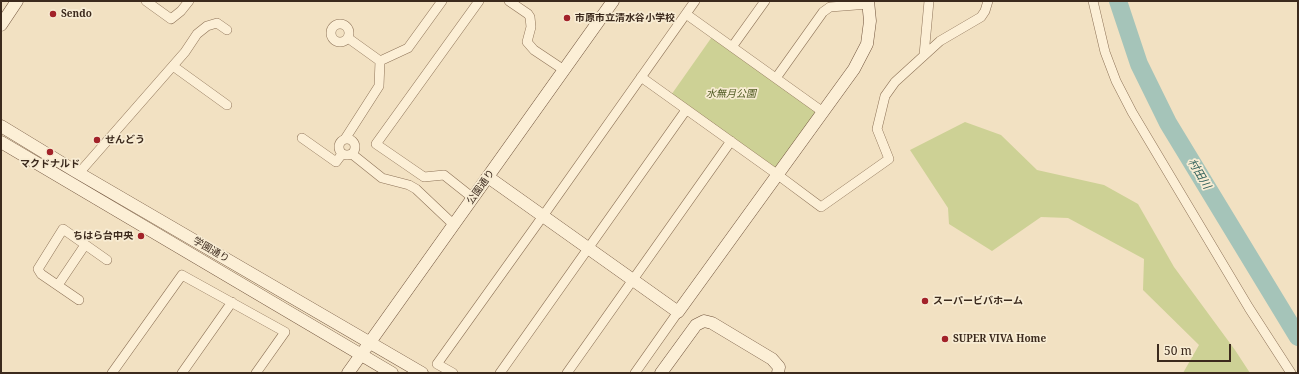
<!DOCTYPE html>
<html>
<head>
<meta charset="utf-8">
<style>
  body { margin:0 }
  #map { position:relative; width:1299px; height:374px; overflow:hidden; background:#f2e1c2; font-family:"Noto Serif",serif }
  canvas { display:block }
  .frame { position:absolute; inset:0; border:2px solid #3c2a1d; pointer-events:none }
  .scale { position:absolute; left:1157px; top:344px; width:74px; height:18px; box-sizing:border-box; border:2px solid #3c2a1d; border-top:0; padding-left:5px; font-size:12px; line-height:14px; white-space:nowrap; color:#3c2a1d; -webkit-text-stroke:3px #f8ecd3; paint-order:stroke }
</style>
</head>
<body>
<div id="map">
<canvas width="1299" height="374"></canvas>
<div class="frame"></div>
<div class="scale">50 m</div>
</div>
<script>
const context = document.querySelector('canvas').getContext('2d');
context.lineJoin = 'round';
function fillPath(path, color) { context.fillStyle = color; context.fill(path, 'evenodd'); }
const poly = rows => new Path2D(rows.map(r => 'M' + r).join(''));
function trace(path, color, width, dash) { context.strokeStyle = color; context.lineWidth = width; context.lineCap = dash ? 'butt' : 'round'; context.setLineDash(dash || []); context.stroke(path); }
function label(font, color, halo, rows, align = 'center') {
  context.font = font + ' "Noto Serif","Noto Sans JP",serif'; context.lineWidth = 3.5; context.setLineDash([]); context.textBaseline = 'middle'; context.strokeStyle = halo; context.fillStyle = color; for (const [text, x, y, turn = 0] of rows) {
    context.save(); context.translate(x, y); context.rotate((+turn || 0) * Math.PI / 180); context.textAlign = isNaN(turn) ? turn : align; if (halo) context.strokeText(text, 0, 0); context.fillText(text, 0, 0); context.restore();
  }
}
const green = poly([
  [714,34,823,112,778,175,669,98],
  [965,122,1001,135,1037,170,1104,185,1138,204,1174,267,1235,350,1250,373,1183,373,1199,345,1143,290,1144,259,1068,218,1041,217,992,251,949,224,948,208,910,150]
]);
const river = poly([
  [1118,1,1139,64,1168,123,1298,337]
]);
const street = poly([
  [146,1,171,19,181,11,189,1],
  [509,1,528,14,530,17,531,27,527,42,534,50,564,70],
  [1093,1,1105,52,1116,81,1132,112,1249,308,1291,373],
  [686,14,823,112],
  '331 33a9 9 0 1 1 18 0a9 9 0 1 1-18 0Z',
  [348,38,380,61],
  [732,47,765,1],
  [924,55,929,1],
  [173,66,227,105],
  [641,77,778,175,821,207,889,159,877,129,885,96,895,82,940,41,981,17,985,11,988,1],
  [776,78,823,12,830,7,869,4],
  [302,138,336,162,342,154],
  '339 147a8 8 0 1 1 16 0a8 8 0 1 1-16 0Z',
  [345,139,379,86,380,61,408,48,442,1],
  [352,154,382,178,409,185,416,189,454,225],
  [79,173,185,52,197,34,207,26,217,23,227,30],
  [473,198,444,175,424,177,376,144,479,1],
  [58,285,85,245],
  [79,300,41,274,38,269,63,229,107,260],
  [112,373,182,275,285,332,256,373],
  [182,373,232,302],
  [453,373,437,364,543,216,695,1],
  [500,373,686,110],
  [567,373,731,141],
  [635,373,678,312]
]);
const secondary = poly([
  [1,25,17,1],
  [1,126,75,171,422,373],
  [1,142,392,373],
  [488,177,678,312,854,69,867,44,870,21,868,1],
  [348,373,613,1],
  [661,373,696,325,704,321,712,323,772,359,779,367,778,373]
]);
const markers = [
  [53,14,4,"#a22229"],
  [567,18,4,"#a22229"],
  [97,140,4,"#a22229"],
  [50,152,4,"#a22229"],
  [141,236,4,"#a22229"],
  [925,301,4,"#a22229"],
  [945,339,4,"#a22229"]
];
const poiNames = [
  ["Sendo",61,14],
  ["市原市立清水谷小学校",575,18],
  ["せんどう",105,140],
  ["マクドナルド",50,164,"center"],
  ["ちはら台中央",133,236,"right"],
  ["スーパービバホーム",933,301],
  ["SUPER VIVA Home",953,339]
];
const parkNames = [
  ["水無月公園",731,94]
];
const streetNames = [
  ["公園通り",481,187,-55],
  ["学園通り",211,250,30]
];
const waterNames = [
  ["村田川",1199,174,59]
];
fillPath(green, '#cdd195');
trace(river, '#a5c4b9', 18);
trace(street, '#8d7257', 10);
trace(secondary, '#6f523b', 13);
trace(street, '#fcefd6', 9);
trace(secondary, '#fcefd6', 12);
for (const [x, y, r, color] of markers) { const dot = new Path2D(); dot.arc(x, y, r, 0, 2 * Math.PI); context.fillStyle = color; context.fill(dot); trace(dot, '#f8ecd3', 1.5); }
label('bold 10px', '#3c2a1d', '#f8ecd3', poiNames, 'left');
label('italic 10px', '#4f5a22', '#f8ecd3', parkNames);
label('10px', '#3c2a1d', '#f8ecd3', streetNames);
label('italic 11px', '#2b5d57', '#f8ecd3', waterNames);
</script>
</body>
</html>
